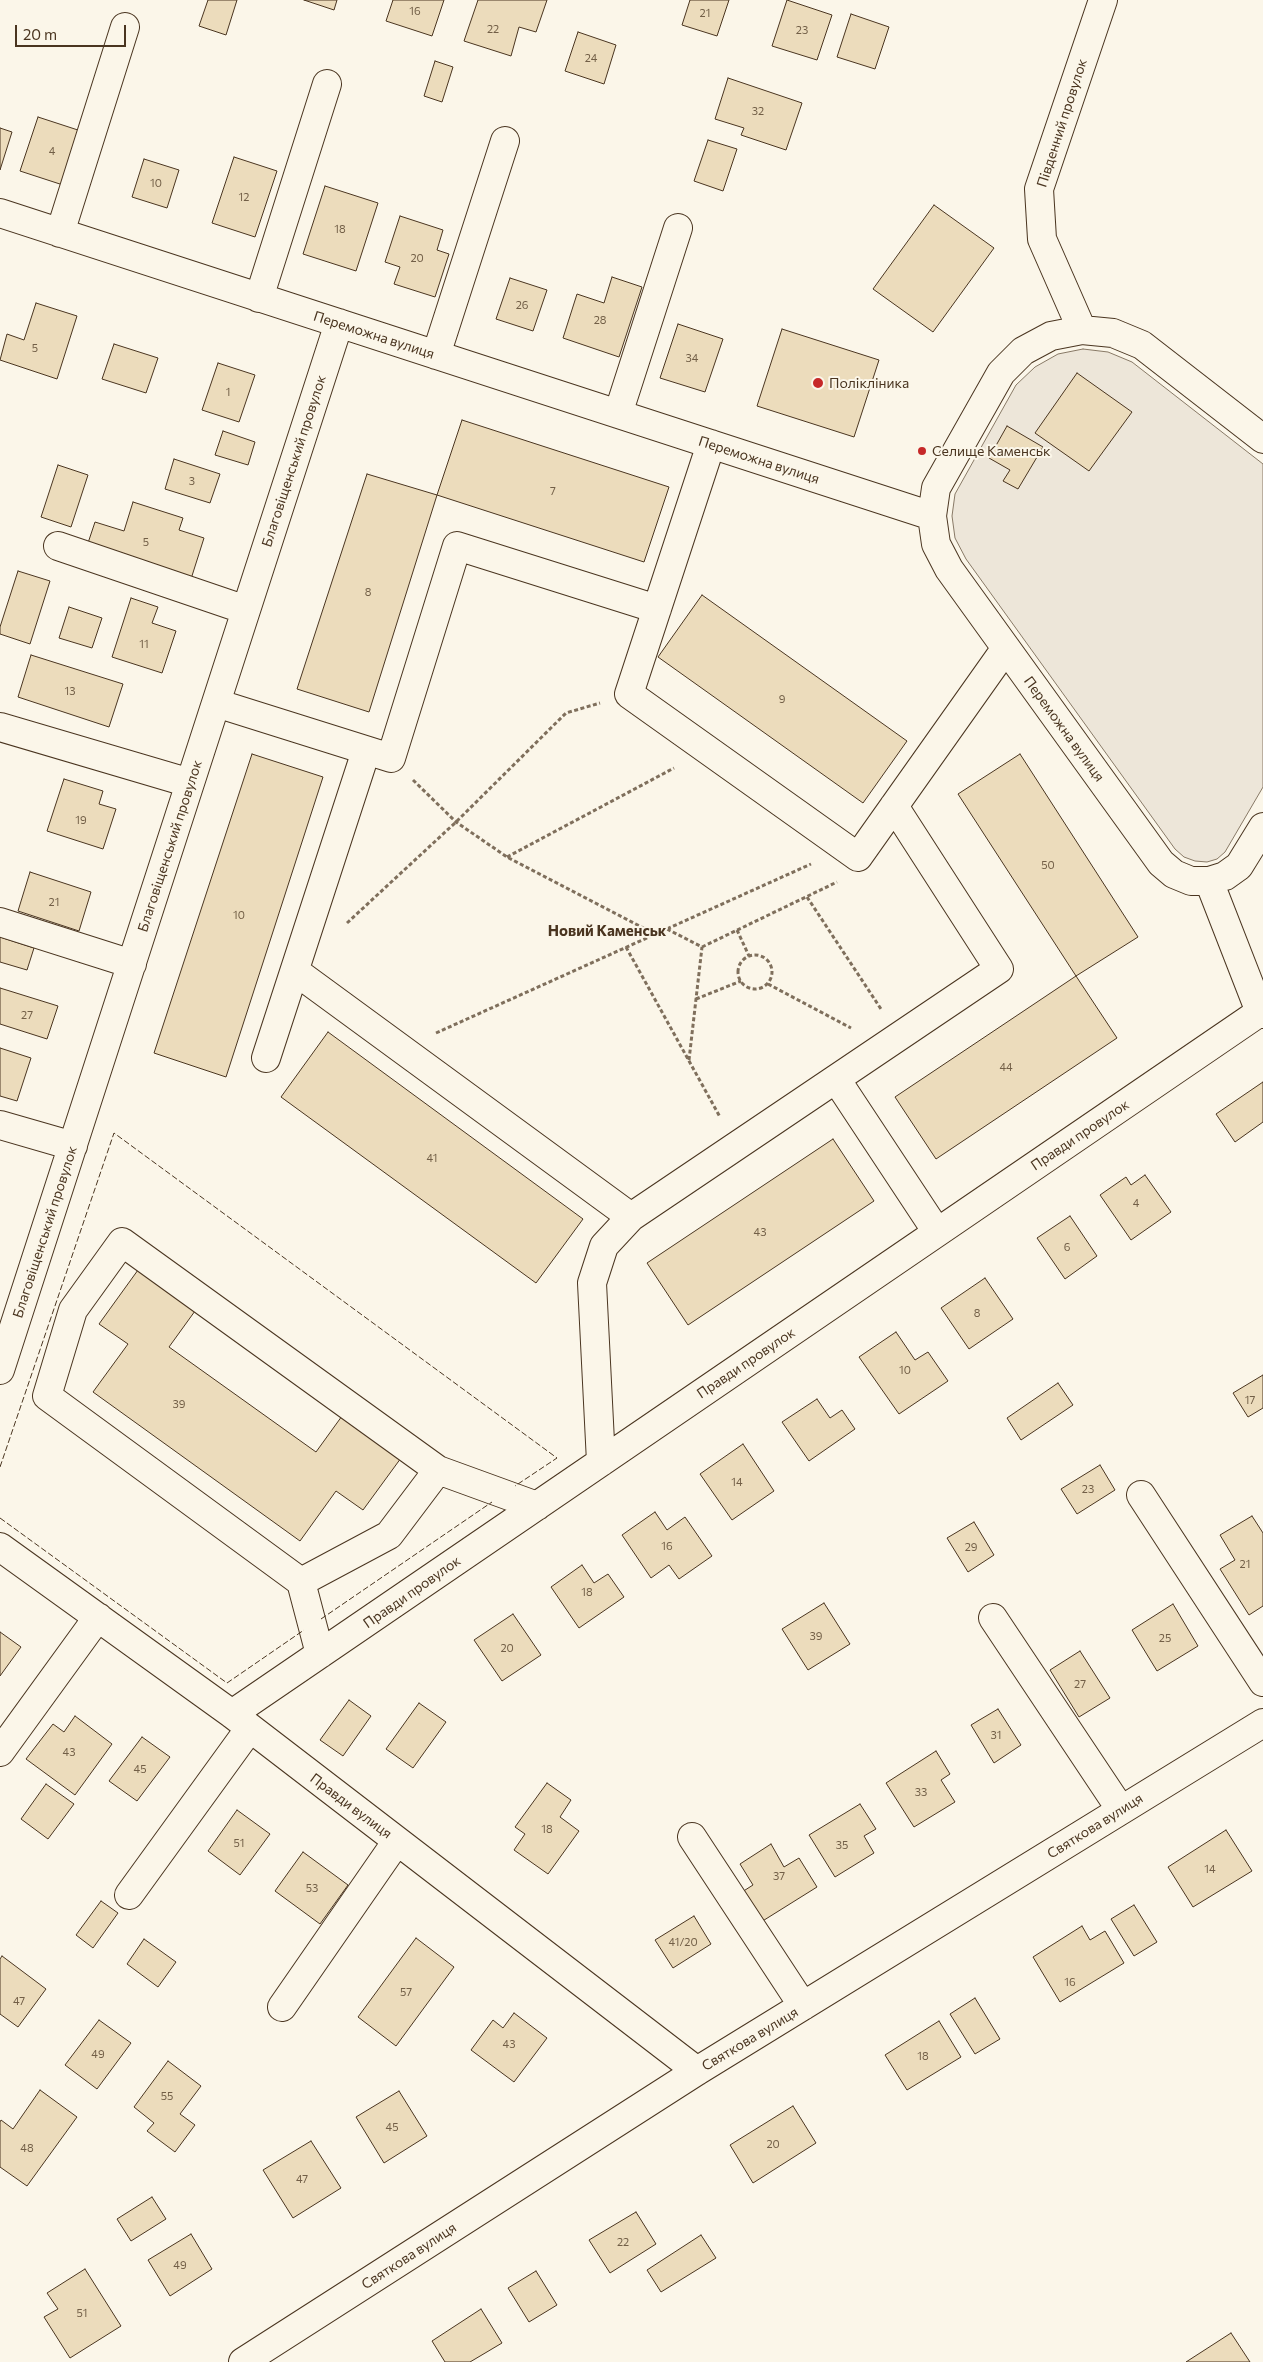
<!DOCTYPE html>
<html>
<head>
<meta charset="utf-8">
<style>
  body { margin:0 }
  #map { position:relative; width:1263px; height:2362px; overflow:hidden; background:#fbf6e9; font-family:Commissioner,sans-serif }
  canvas { display:block }
  .scale { position:absolute; left:15px; top:25px; width:111px; height:22px; box-sizing:border-box; border:2px solid #4a3520; border-top:0; padding-left:6px; font-size:15px; line-height:18px; white-space:nowrap; color:#4a3520; -webkit-text-stroke:4px #fbf6e9; paint-order:stroke }
</style>
</head>
<body>
<div id="map">
<canvas width="1263" height="2362"></canvas>
<div class="scale">20 m</div>
</div>
<script>
const context = document.querySelector('canvas').getContext('2d');
context.lineJoin = 'round';
function fillPath(path, color) { context.fillStyle = color; context.fill(path, 'evenodd'); }
const poly = rows => new Path2D(rows.map(r => 'M' + r).join(''));
function trace(path, color, width, dash) { context.strokeStyle = color; context.lineWidth = width; context.lineCap = dash ? 'butt' : 'round'; context.setLineDash(dash || []); context.stroke(path); }
function label(font, color, halo, rows, align = 'center') {
  context.font = font + ' Commissioner,sans-serif'; context.lineWidth = 4; context.setLineDash([]); context.textBaseline = 'middle'; context.strokeStyle = halo; context.fillStyle = color; for (const [text, x, y, turn = 0] of rows) {
    context.save(); context.translate(x, y); context.rotate((+turn || 0) * Math.PI / 180); context.textAlign = isNaN(turn) ? turn : align; if (halo) context.strokeText(text, 0, 0); context.fillText(text, 0, 0); context.restore();
  }
}
const green = poly([
  [1083,349,1108,352,1132,362,1263,464,1263,787,1225,852,1217,859,1207,862,1195,861,1184,857,1175,849,966,559,955,538,952,516,955,494,1016,385,1035,367,1058,354,1083,349]
]);
const building = poly([
  [208,0,237,0,226,35,199,26,208,0],
  [304,0,337,0,334,10,304,0],
  [393,0,444,0,432,36,386,21,393,0],
  [478,0,547,0,536,32,519,27,511,56,464,41,478,0],
  [690,0,729,0,717,36,682,25,690,0],
  [787,0,832,15,817,60,772,46,787,0],
  [851,14,889,27,875,69,837,57,851,14],
  [578,32,616,45,604,84,565,71,578,32],
  [435,61,453,67,442,102,424,96,435,61],
  [728,78,802,103,786,150,741,135,744,128,715,119,728,78],
  [38,117,84,132,66,186,20,171,38,117],
  [0,128,12,132,0,170,0,128],
  [708,140,737,149,723,191,694,181,708,140],
  [234,157,277,171,255,237,212,223,234,157],
  [144,159,179,170,167,208,132,197,144,159],
  [325,186,378,203,356,271,303,254,325,186],
  [934,205,994,248,933,332,873,289,934,205],
  [400,216,443,230,437,250,449,254,435,297,394,284,400,267,385,262,400,216],
  [612,277,642,287,619,357,563,338,577,294,604,303,612,277],
  [510,278,547,290,533,331,496,319,510,278],
  [36,303,77,316,57,379,0,360,7,334,24,340,36,303],
  [678,324,723,339,705,392,660,378,678,324],
  [782,329,879,360,854,437,757,406,782,329],
  [114,344,158,358,146,393,102,379,114,344],
  [218,363,255,375,239,422,202,410,218,363],
  [1077,373,1132,412,1089,471,1035,433,1077,373],
  [462,420,669,487,644,562,437,495,462,420],
  [1007,426,1043,447,1018,489,1003,481,1010,470,989,458,1007,426],
  [223,431,255,442,248,465,215,455,223,431],
  [174,459,220,474,210,503,165,489,174,459],
  [58,465,88,475,71,527,41,517,58,465],
  [367,474,437,495,369,712,297,689,367,474],
  [133,502,183,518,179,530,204,538,191,579,87,546,95,522,124,531,133,502],
  [18,571,50,581,30,644,0,634,0,627,18,571],
  [702,595,907,741,863,803,658,657,702,595],
  [131,598,158,607,152,623,176,631,162,673,112,657,131,598],
  [69,607,102,618,92,648,59,638,69,607],
  [31,655,123,684,109,727,18,697,31,655],
  [252,754,323,777,226,1077,154,1053,252,754],
  [1020,754,1138,937,1076,976,958,794,1020,754],
  [64,779,103,791,99,804,116,809,103,849,47,831,64,779],
  [30,872,91,892,79,931,18,911,30,872],
  [0,937,34,948,27,970,0,962,0,937],
  [1076,976,1117,1038,936,1159,895,1097,1076,976],
  [0,988,58,1006,47,1039,0,1024,0,988],
  [328,1032,583,1219,536,1283,281,1097,328,1032],
  [0,1048,31,1058,17,1101,0,1096,0,1048],
  [1263,1082,1263,1122,1235,1142,1216,1114,1263,1082],
  [833,1139,874,1201,688,1325,647,1263,833,1139],
  [1145,1175,1171,1212,1131,1240,1100,1195,1126,1177,1131,1185,1145,1175],
  [1070,1216,1097,1256,1065,1279,1037,1238,1070,1216],
  [138,1270,195,1311,169,1347,316,1452,342,1416,401,1458,363,1510,336,1491,300,1541,93,1392,128,1344,99,1324,138,1270],
  [985,1278,1013,1319,969,1349,941,1308,985,1278],
  [896,1332,915,1360,928,1352,948,1381,899,1414,859,1357,896,1332],
  [1263,1375,1263,1408,1248,1417,1233,1393,1263,1375],
  [1058,1383,1073,1405,1021,1440,1007,1418,1058,1383],
  [817,1399,830,1418,842,1410,855,1429,809,1461,782,1422,817,1399],
  [743,1444,774,1491,732,1520,700,1474,743,1444],
  [1100,1465,1115,1490,1077,1514,1061,1489,1100,1465],
  [655,1512,667,1530,685,1517,712,1556,679,1579,669,1565,651,1578,622,1535,655,1512],
  [1252,1516,1263,1533,1263,1606,1249,1615,1220,1569,1235,1560,1220,1535,1252,1516],
  [974,1522,994,1555,968,1572,947,1538,974,1522],
  [582,1565,594,1583,608,1574,624,1597,579,1628,551,1587,582,1565],
  [824,1603,850,1644,808,1670,782,1629,824,1603],
  [1173,1604,1198,1646,1157,1671,1132,1630,1173,1604],
  [513,1614,541,1655,502,1681,474,1640,513,1614],
  [0,1632,21,1647,0,1676,0,1632],
  [1080,1651,1110,1698,1079,1717,1050,1670,1080,1651],
  [349,1700,371,1716,343,1756,320,1740,349,1700],
  [419,1703,446,1722,413,1768,386,1749,419,1703],
  [998,1709,1021,1745,994,1763,971,1725,998,1709],
  [75,1716,112,1744,75,1795,26,1759,53,1724,64,1732,75,1716],
  [142,1737,170,1757,137,1801,109,1781,142,1737],
  [936,1751,950,1774,941,1780,955,1802,914,1827,886,1783,936,1751],
  [547,1783,571,1800,560,1817,579,1831,548,1874,514,1850,525,1834,515,1827,547,1783],
  [46,1784,74,1804,48,1839,21,1819,46,1784],
  [860,1804,876,1829,864,1836,874,1853,835,1877,809,1835,860,1804],
  [237,1810,270,1834,240,1875,208,1851,237,1810],
  [1226,1830,1252,1871,1193,1907,1168,1867,1226,1830],
  [771,1844,784,1867,799,1858,817,1887,761,1922,742,1892,753,1885,740,1864,771,1844],
  [303,1852,348,1885,320,1924,275,1891,303,1852],
  [101,1901,118,1913,93,1948,76,1935,101,1901],
  [1134,1905,1157,1942,1134,1956,1111,1919,1134,1905],
  [694,1916,711,1944,673,1968,655,1940,694,1916],
  [1082,1926,1090,1940,1105,1931,1124,1963,1060,2002,1033,1957,1082,1926],
  [416,1938,454,1967,396,2046,358,2017,416,1938],
  [144,1939,176,1962,158,1987,127,1964,144,1939],
  [2,1956,46,1989,18,2027,0,2014,0,1959,2,1956],
  [975,1998,1000,2039,975,2054,950,2014,975,1998],
  [514,2013,547,2038,514,2082,471,2050,493,2020,503,2028,514,2013],
  [99,2020,131,2043,97,2089,65,2065,99,2020],
  [939,2021,961,2057,907,2090,885,2055,939,2021],
  [168,2061,201,2086,180,2114,195,2125,175,2152,147,2131,154,2123,134,2107,168,2061],
  [40,2090,77,2117,27,2186,0,2167,0,2122,1,2120,13,2129,40,2090],
  [399,2091,427,2136,384,2163,356,2117,399,2091],
  [793,2106,816,2143,753,2183,730,2145,793,2106],
  [311,2141,341,2188,293,2218,263,2170,311,2141],
  [152,2197,166,2219,131,2241,117,2219,152,2197],
  [636,2212,656,2244,610,2273,589,2240,636,2212],
  [191,2234,212,2269,170,2296,148,2260,191,2234],
  [701,2235,716,2258,661,2292,647,2270,701,2235],
  [85,2269,121,2326,70,2358,44,2317,58,2309,47,2293,85,2269],
  [536,2271,557,2305,529,2322,508,2288,536,2271],
  [481,2309,502,2343,470,2362,445,2362,432,2341,481,2309],
  [1231,2333,1250,2362,1186,2362,1231,2333]
]);
const path = poly([
  [413,780,456,822,507,857,655,934],
  [507,857,674,768],
  [807,897,881,1009],
  [347,923,456,822,566,713,600,703],
  [667,929,702,947],
  [737,930,749,956],
  [626,947,720,1117],
  [702,947,837,882],
  '738 972a17 17 0 1 1 34 0a17 17 0 1 1-34 0Z',
  [768,984,851,1028],
  [696,999,741,981],
  [436,1033,811,864],
  [689,1060,702,947]
]);
const minor = poly([
  [0,213,932,516],
  [60,233,125,27],
  [259,298,327,84],
  [1082,330,1042,239,1039,189,1103,0],
  [436,355,505,141],
  [618,414,678,228],
  [1263,439,1142,345,1113,333,1082,330,1051,336,1023,351,1001,373,936,488,932,516,936,544,949,569,1161,863,1174,874,1191,881,1209,881,1225,876,1239,866,1263,827],
  [711,444,629,694,858,857,1006,648],
  [58,546,246,610],
  [216,703,391,758,457,546,657,609],
  [0,727,190,783],
  [1209,881,1260,1012,1263,1014],
  [0,922,132,964],
  [295,971,631,1217],
  [266,1058,366,751],
  [836,1079,937,1232],
  [0,1125,73,1146],
  [0,1370,339,323],
  [601,1462,592,1283,604,1246,631,1217,999,969,894,806],
  [1141,1495,1263,1682],
  [0,1547,232,1714,697,2071],
  [301,1582,389,1535,438,1470],
  [993,1618,1121,1810],
  [320,1654,301,1582,47,1396,73,1310,122,1242,438,1470,537,1506],
  [232,1714,1260,1012],
  [0,1752,98,1617],
  [692,1837,803,2006],
  [129,1895,250,1728],
  [282,2007,397,1841],
  [243,2362,697,2071,1263,1723]
]);
const fence = poly([
  [0,1467,114,1133,557,1458,515,1486],
  [0,1518,227,1683,304,1630],
  [321,1619,492,1502]
]);
const markers = [
  [818,383,6,"#c62828"],
  [922,451,5,"#c62828"]
];
const numberNames = [
  ["16",415,11],
  ["21",705,13],
  ["22",493,29],
  ["23",802,30],
  ["24",591,58],
  ["32",758,111],
  ["4",52,151],
  ["10",156,183],
  ["12",244,197],
  ["18",340,229],
  ["20",417,258],
  ["26",522,305],
  ["28",600,320],
  ["5",35,348],
  ["34",692,358],
  ["1",228,392],
  ["3",192,481],
  ["7",553,491],
  ["5",146,542],
  ["8",368,592],
  ["11",144,644],
  ["13",70,691],
  ["9",782,699],
  ["19",81,820],
  ["50",1048,865],
  ["21",54,902],
  ["10",239,915],
  ["27",27,1015],
  ["44",1006,1067],
  ["41",432,1158],
  ["4",1136,1203],
  ["43",760,1232],
  ["6",1067,1247],
  ["8",977,1313],
  ["10",905,1370],
  ["17",1250,1400],
  ["39",179,1404],
  ["14",737,1482],
  ["23",1088,1489],
  ["16",667,1546],
  ["29",971,1547],
  ["21",1245,1564],
  ["18",587,1592],
  ["39",816,1636],
  ["25",1165,1638],
  ["20",507,1648],
  ["27",1080,1684],
  ["31",996,1735],
  ["43",69,1752],
  ["45",140,1769],
  ["33",921,1792],
  ["18",547,1829],
  ["51",239,1843],
  ["35",842,1845],
  ["14",1210,1869],
  ["37",779,1876],
  ["53",312,1888],
  ["41/20",683,1942],
  ["16",1070,1982],
  ["57",406,1992],
  ["47",19,2001],
  ["43",509,2044],
  ["49",98,2054],
  ["18",923,2056],
  ["55",167,2096],
  ["45",392,2127],
  ["20",773,2144],
  ["48",27,2148],
  ["47",302,2179],
  ["22",623,2242],
  ["49",180,2265],
  ["51",82,2313]
];
const streetNames = [
  ["Південний провулок",1062,123,-72],
  ["Переможна вулиця",374,335,18],
  ["Переможна вулиця",759,460,18],
  ["Благовіщенський провулок",294,461,-72],
  ["Переможна вулиця",1064,729,54],
  ["Благовіщенський провулок",170,846,-72],
  ["Правди провулок",1080,1135,-34],
  ["Благовіщенський провулок",45,1232,-72],
  ["Правди провулок",746,1363,-34],
  ["Правди провулок",412,1592,-35],
  ["Правди вулиця",351,1806,37],
  ["Святкова вулиця",1095,1826,-32],
  ["Святкова вулиця",750,2039,-31],
  ["Святкова вулиця",409,2256,-33]
];
const poiNames = [
  ["Полікліника",829,383],
  ["Селище Каменськ",932,451]
];
const neighbourhoodNames = [
  ["Новий Каменськ",607,931]
];
fillPath(green, '#ede6d9');
trace(green, '#887966', 1);
fillPath(building, '#ecdcbc');
trace(building, '#4a3520', 1);
trace(minor, '#4a3520', 30);
trace(path, '#7f6f5c', 3, [4, 2.5]);
trace(minor, '#fbf6e9', 28);
trace(fence, '#4a3520', 1, [6, 2.5]);
for (const [x, y, r, color] of markers) { const dot = new Path2D(); dot.arc(x, y, r, 0, 2 * Math.PI); context.fillStyle = color; context.fill(dot); trace(dot, '#fbf6e9', 2); }
label('11px', '#725f47', null, numberNames);
label('14px', '#4a3520', '#fbf6e9', streetNames);
label('14px', '#4a3520', '#fbf6e9', poiNames, 'left');
label('bold 15px', '#4a3520', '#fbf6e9', neighbourhoodNames);
</script>
</body>
</html>
